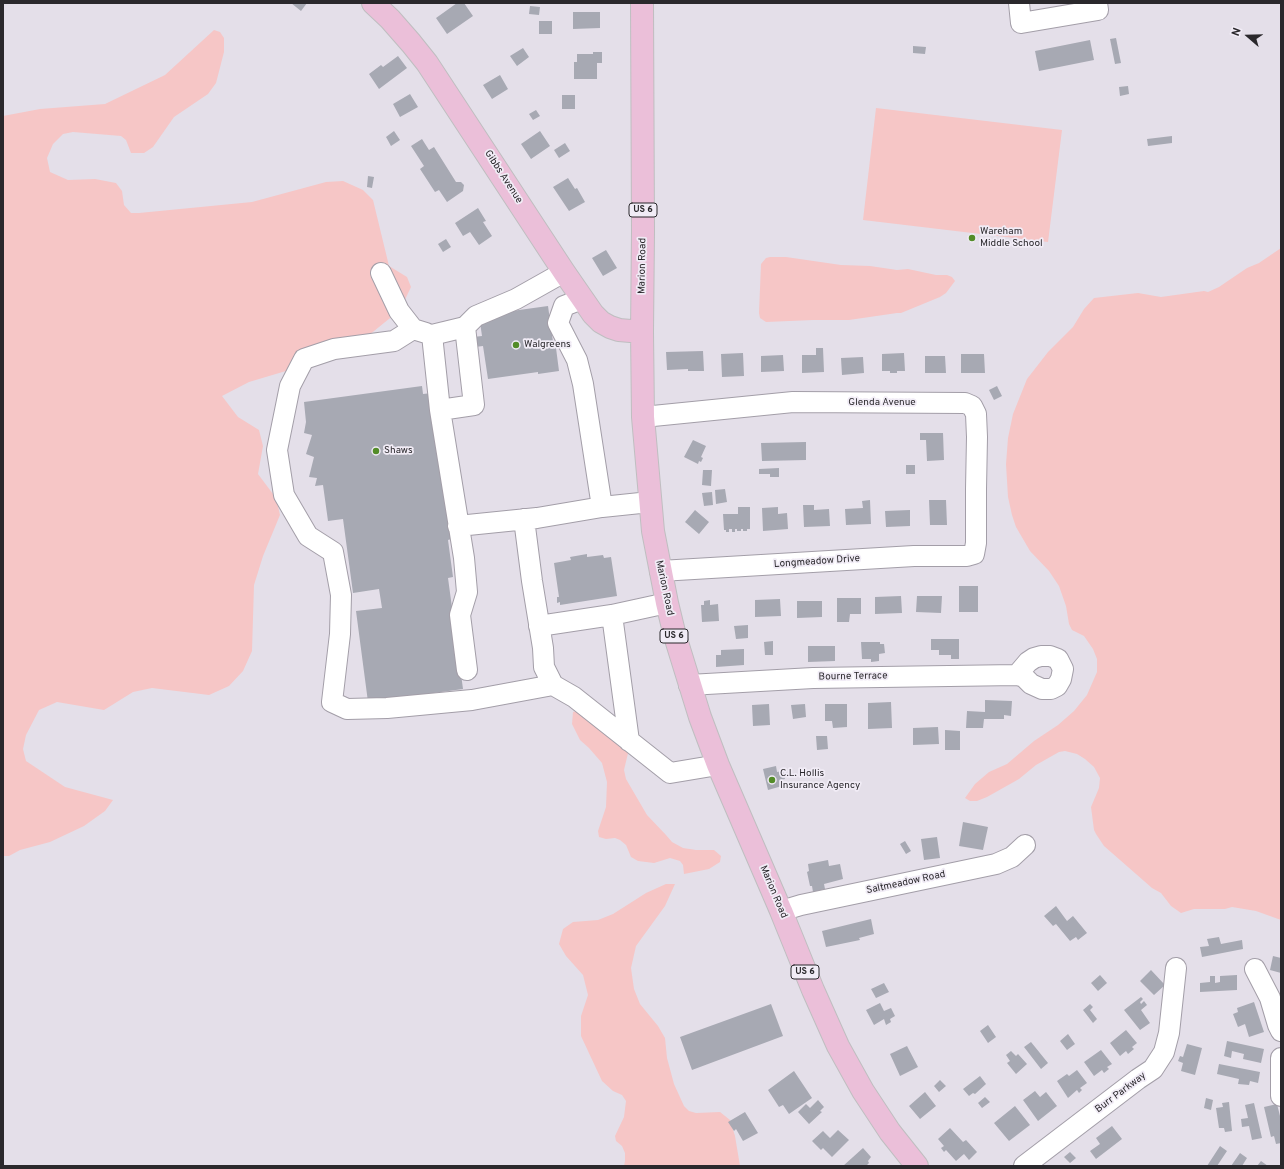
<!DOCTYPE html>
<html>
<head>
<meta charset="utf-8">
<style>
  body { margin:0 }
  #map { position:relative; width:1284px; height:1169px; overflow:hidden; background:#e4dfe9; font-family:Overpass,sans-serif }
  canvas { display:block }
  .frame { position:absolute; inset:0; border:4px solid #2a282c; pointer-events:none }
  .north { position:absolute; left:1228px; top:16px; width:40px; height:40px; -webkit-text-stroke:3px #f1ecf6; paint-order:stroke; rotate:290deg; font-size:11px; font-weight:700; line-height:16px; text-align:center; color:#2a282c }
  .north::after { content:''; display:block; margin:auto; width:14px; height:18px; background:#2a282c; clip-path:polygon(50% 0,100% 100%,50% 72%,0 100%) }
</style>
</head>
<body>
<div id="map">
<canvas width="1284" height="1169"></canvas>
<div class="frame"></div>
<div class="north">N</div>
</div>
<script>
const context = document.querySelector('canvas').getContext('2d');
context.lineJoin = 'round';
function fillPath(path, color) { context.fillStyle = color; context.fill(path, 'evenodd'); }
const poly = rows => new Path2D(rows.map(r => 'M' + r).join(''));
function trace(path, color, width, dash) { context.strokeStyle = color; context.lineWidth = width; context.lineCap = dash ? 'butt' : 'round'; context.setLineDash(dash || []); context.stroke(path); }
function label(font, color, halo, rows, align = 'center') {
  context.font = font + ' Overpass,sans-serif'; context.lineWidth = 3.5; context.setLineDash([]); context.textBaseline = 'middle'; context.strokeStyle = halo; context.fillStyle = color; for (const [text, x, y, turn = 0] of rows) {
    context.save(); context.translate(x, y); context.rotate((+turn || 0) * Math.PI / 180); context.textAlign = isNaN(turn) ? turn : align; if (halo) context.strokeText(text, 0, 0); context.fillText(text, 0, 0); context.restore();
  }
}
const green = poly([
  [214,30,220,32,224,38,224,52,216,83,208,94,174,117,153,147,144,153,131,153,126,140,121,136,73,132,63,134,53,144,47,158,50,172,68,180,95,179,116,183,122,191,124,205,131,213,139,213,252,202,326,182,343,181,363,190,373,200,389,266,407,277,411,287,400,310,358,344,306,365,249,382,222,396,238,417,259,430,263,446,258,474,276,498,280,515,263,556,254,585,252,651,243,671,229,686,209,695,152,688,133,692,104,710,57,702,39,710,26,735,23,749,26,761,65,787,113,800,105,811,84,826,50,842,20,850,9,856,3,856,3,116,40,109,105,104,165,75],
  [876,108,1062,130,1048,242,863,220],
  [1281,248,1281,920,1256,911,1232,907,1225,909,1194,909,1181,913,1171,906,1161,893,1152,888,1104,846,1096,834,1094,830,1091,807,1099,788,1100,778,1094,767,1085,759,1077,754,1065,751,1059,752,1036,765,1019,779,987,797,977,801,970,801,965,798,975,784,989,772,1007,764,1034,741,1058,725,1074,711,1087,695,1097,672,1097,659,1093,649,1084,636,1072,630,1069,624,1066,606,1059,586,1049,571,1030,551,1016,527,1012,515,1008,497,1006,464,1008,438,1013,414,1027,379,1048,352,1073,327,1084,309,1094,298,1138,293,1161,297,1204,291,1208,292,1219,287,1247,268,1259,263],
  [770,257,786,257,841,265,870,266,897,270,908,269,936,275,947,275,952,277,955,281,946,293,940,297,901,313,897,313,849,320,813,320,766,322,760,318,759,313,761,264,766,258],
  [577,711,629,749,624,770,626,779,647,815,666,835,672,842,683,848,696,850,714,850,721,856,720,862,709,869,684,874,683,865,680,861,670,858,654,863,638,861,631,857,626,845,620,840,615,838,606,839,599,837,598,831,606,807,607,782,602,763,589,748,580,740,572,724,573,712],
  [666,884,675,884,665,906,636,946,631,968,634,989,640,1004,658,1026,665,1038,667,1058,674,1084,684,1106,689,1111,696,1113,720,1112,730,1120,735,1136,740,1166,624,1166,625,1161,625,1153,622,1146,616,1141,615,1136,624,1117,626,1101,622,1095,613,1091,602,1081,581,1036,581,1016,588,995,583,975,566,956,559,944,563,929,573,922,598,920,613,914,646,893]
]);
const building = poly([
  [291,3,307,3,301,11],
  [457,3,464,3,473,16,447,34,436,18],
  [530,6,540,7,539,15,529,14],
  [573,12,600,12,600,28,573,29],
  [539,21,552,21,552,34,539,34],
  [1116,38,1121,63,1115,64,1110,39],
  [1090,40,1094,60,1039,71,1035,51],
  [913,46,926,47,925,54,913,53],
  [523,48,529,57,517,66,510,56],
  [593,52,602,52,602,63,597,63,597,79,574,79,574,62,577,62,577,54,593,54],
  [398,56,407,68,379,89,369,74,381,65,383,67],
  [500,75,508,89,492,99,483,85],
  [1128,86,1129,94,1120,96,1119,87],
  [410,94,418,107,400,117,393,104],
  [562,95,575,95,575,109,562,109],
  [536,110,540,116,533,120,529,114],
  [394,131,400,140,391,146,386,137],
  [540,131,550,146,531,159,521,144],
  [1172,136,1172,143,1148,146,1147,139],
  [422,139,429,150,434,147,456,182,461,182,464,185,463,191,447,202,439,190,435,192,420,169,424,166,411,146],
  [565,143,570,151,559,158,554,150],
  [368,176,374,177,372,188,367,187],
  [568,178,575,189,577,188,585,202,569,211,553,187],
  [478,208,486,221,483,222,492,236,479,245,470,232,463,236,455,223],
  [446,239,451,247,443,252,438,244],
  [606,250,617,268,603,276,592,258],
  [548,306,554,349,556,348,559,371,538,374,538,372,488,379,483,346,475,347,473,337,482,336,480,322,490,314],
  [816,348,823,348,824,372,802,373,802,355,816,355],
  [703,351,704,371,688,371,688,369,667,370,666,352],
  [743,353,744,376,722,377,721,354],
  [904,353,905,371,897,371,897,373,890,373,890,371,882,371,882,354],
  [961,354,984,354,985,373,961,373],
  [783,355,784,371,761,372,761,356],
  [925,356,945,356,946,373,925,373],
  [863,357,864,373,842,375,841,358],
  [422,386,423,394,432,393,451,539,448,540,453,577,448,578,463,689,368,702,356,611,382,608,379,589,353,593,343,519,328,521,323,485,315,486,317,478,309,477,314,457,306,454,312,435,304,433,306,422,304,402],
  [997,386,1002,396,994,400,989,390],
  [920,433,943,433,944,460,927,461,926,440,920,440],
  [693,440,706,446,701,457,703,458,701,462,699,461,698,464,684,457],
  [806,442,806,460,762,461,761,443],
  [906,465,915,465,915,474,906,474],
  [779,468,779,477,770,477,770,474,759,474,759,469],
  [703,470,712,470,711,486,702,485],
  [725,489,727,502,716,504,715,490],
  [712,492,713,505,704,506,702,493],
  [870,500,871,524,846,525,845,509,863,508,862,501],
  [929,500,946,500,947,525,930,525],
  [803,505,814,505,814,510,829,509,830,526,804,527],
  [738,507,750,507,750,529,747,529,747,531,743,531,743,529,741,529,741,531,737,531,737,529,735,529,735,532,732,532,732,529,729,529,729,532,726,532,726,530,724,530,723,514,738,514],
  [778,507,778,514,787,513,788,529,763,531,762,508],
  [695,510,709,522,699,534,685,522],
  [910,510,910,526,886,527,885,511],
  [587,554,587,557,603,555,604,558,611,557,617,596,560,605,560,602,557,603,557,597,559,597,554,563,571,560,570,557],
  [959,586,978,586,978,612,959,612],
  [901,596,902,613,875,614,875,597],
  [917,596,942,596,941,613,916,612],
  [837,598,861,598,861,614,850,614,849,622,837,622],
  [780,599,781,616,755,617,755,600],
  [710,600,710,605,718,604,719,621,702,622,701,605,704,605,704,601],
  [797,601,822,601,822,617,797,618],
  [748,625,748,638,736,639,734,626],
  [931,639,959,639,959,659,951,659,951,655,939,655,939,650,931,650],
  [773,641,773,655,765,655,764,642],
  [861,642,880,642,880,644,884,644,885,653,879,654,879,661,871,662,871,659,862,659],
  [808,646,835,646,835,661,808,662],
  [744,649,744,665,716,667,716,655,721,655,721,650],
  [985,700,1012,701,1011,716,1004,715,1004,719,984,719,983,728,966,728,967,711,985,712],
  [891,702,892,728,868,729,868,703],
  [769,704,770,725,753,726,752,705],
  [805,704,806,717,793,719,791,705],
  [825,704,847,704,847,727,833,728,832,721,825,721],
  [938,727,939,744,913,745,913,728],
  [945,730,960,731,960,750,945,750],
  [816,736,827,736,828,749,817,750],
  [776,766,777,772,783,771,785,779,780,780,782,786,768,790,763,769],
  [963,822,988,827,983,850,959,846],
  [937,837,940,858,924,860,921,839],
  [905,841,911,851,906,854,900,844],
  [828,860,829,866,840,864,843,879,824,884,825,889,813,892,812,886,810,886,807,872,809,871,808,864],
  [1056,906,1067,921,1073,916,1087,933,1078,940,1076,937,1070,941,1056,924,1053,926,1044,916],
  [871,919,874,934,859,938,860,940,826,947,822,931],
  [1219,937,1221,944,1242,940,1243,949,1202,957,1200,947,1209,946,1207,939],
  [1273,956,1281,958,1281,973,1270,970],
  [1151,970,1165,985,1154,995,1140,981],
  [1100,975,1107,983,1098,991,1091,983],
  [1237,975,1237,990,1200,992,1200,983,1210,982,1210,976,1215,976,1215,983,1220,982,1220,976],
  [884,983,889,992,876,998,871,989],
  [1141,997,1143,999,1140,1002,1141,1004,1144,1001,1147,1005,1141,1010,1150,1023,1140,1030,1124,1010],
  [1254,1002,1264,1032,1249,1037,1245,1024,1238,1027,1233,1014,1238,1012,1237,1008],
  [880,1003,884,1011,891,1008,895,1016,890,1019,891,1022,886,1025,884,1019,874,1025,866,1010],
  [771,1004,783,1036,692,1070,680,1037],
  [1090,1004,1093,1007,1090,1010,1097,1019,1093,1023,1083,1010],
  [988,1025,996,1037,988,1043,980,1031],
  [1126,1030,1137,1043,1132,1047,1134,1049,1128,1054,1126,1051,1120,1056,1110,1043],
  [1068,1034,1075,1044,1067,1050,1060,1041],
  [1227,1041,1264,1049,1261,1063,1243,1059,1244,1054,1232,1051,1231,1058,1224,1056],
  [1031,1042,1048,1063,1041,1069,1024,1047],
  [1187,1044,1202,1048,1195,1075,1181,1071,1183,1063,1178,1061,1180,1056,1183,1057],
  [907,1046,918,1067,900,1076,890,1054],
  [1101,1050,1112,1064,1107,1067,1109,1069,1104,1073,1102,1070,1094,1076,1084,1062],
  [1011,1051,1016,1056,1018,1054,1027,1064,1016,1074,1007,1063,1010,1061,1006,1055],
  [1219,1064,1260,1072,1258,1083,1250,1081,1249,1085,1238,1084,1239,1079,1217,1074],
  [1077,1070,1087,1083,1080,1088,1082,1090,1079,1093,1077,1090,1068,1098,1057,1081,1067,1074,1069,1076],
  [794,1071,812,1098,789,1114,783,1105,779,1107,768,1090],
  [980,1076,986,1084,975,1094,973,1093,969,1096,963,1089],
  [940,1080,946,1086,939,1092,934,1086],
  [1035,1091,1040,1097,1046,1092,1057,1106,1038,1121,1023,1100],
  [925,1092,936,1106,920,1119,909,1106],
  [985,1097,990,1102,982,1108,978,1103],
  [1206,1098,1213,1100,1211,1110,1204,1108],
  [818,1100,824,1107,820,1111,822,1112,809,1124,798,1112,806,1104,810,1108],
  [1229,1102,1232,1131,1225,1132,1224,1128,1219,1128,1216,1108,1223,1107,1222,1103],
  [1254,1103,1262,1138,1252,1140,1249,1126,1242,1127,1241,1119,1248,1118,1245,1105],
  [1277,1104,1281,1120,1281,1143,1276,1144,1274,1136,1271,1137,1264,1107],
  [1015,1106,1030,1125,1009,1141,994,1123],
  [745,1112,758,1133,743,1141,736,1129,734,1131,728,1122],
  [1112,1126,1122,1139,1096,1159,1090,1151,1100,1144,1096,1138],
  [950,1128,963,1142,966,1140,977,1152,969,1160,964,1154,956,1161,946,1150,944,1152,941,1148,944,1146,938,1139],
  [838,1130,849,1140,832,1157,823,1148,821,1150,812,1141,823,1131,830,1138],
  [1220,1146,1227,1151,1217,1166,1207,1166],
  [863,1148,871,1157,868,1161,869,1163,866,1166,843,1166],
  [1070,1152,1076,1158,1070,1163,1064,1157],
  [1240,1153,1247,1158,1242,1166,1231,1166],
  [1261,1161,1268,1166,1257,1166]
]);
const minor = poly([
  [1019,3,1021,23,1098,10,1097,3],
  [381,273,399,311,413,329,426,333],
  [582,299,564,306,558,323,577,360,583,384,602,507],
  [465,327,432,335,440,410,474,405,465,327,476,316,516,299,564,272],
  [413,329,394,341,334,349,304,359,290,386,277,450,284,495,308,536,333,552,341,595,340,634,332,702,347,709,387,708,472,700,553,685],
  [440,410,464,558,467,592,460,615,467,670],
  [643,417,793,402,965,403,972,406,976,414,977,437,976,489,976,543,974,554,967,556,914,556,660,571],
  [524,519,532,581,543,648,544,667,553,685,574,697,670,773,718,765],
  [458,526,537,518,602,507,650,502],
  [612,615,629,741],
  [539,626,612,615,667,603],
  [689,685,813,678,1017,675,1024,677,1031,684,1042,689,1051,689,1057,686,1061,679,1063,669,1058,659,1050,656,1041,656,1034,658,1028,662,1017,675],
  [781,911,801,905,996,864,1012,857,1025,845],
  [1255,969,1270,998,1278,1025,1281,1031],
  [1281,1058,1281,1096],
  [1024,1166,1138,1079,1153,1069,1164,1052,1169,1033,1176,968]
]);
const major = poly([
  [373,3,390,19,411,43,427,63,564,272,593,314,601,322,610,327,619,330,642,332],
  [642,3,643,232,642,332,643,417,653,531,667,603,675,636,700,717,718,765,781,911,813,990,838,1046,863,1091,890,1132,917,1166]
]);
const markers = [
  [972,238,4,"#538c28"],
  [516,345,4,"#538c28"],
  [376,451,4,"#538c28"],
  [772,780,4,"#538c28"]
];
const shields = [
  [643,210,28],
  [674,636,28],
  [805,972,28]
];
const shieldNames = [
  ["US 6",643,210],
  ["US 6",674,636],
  ["US 6",805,972]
];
const streetNames = [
  ["Gibbs Avenue",503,177,57],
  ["Marion Road",643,266,-89],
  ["Glenda Avenue",882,403],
  ["Longmeadow Drive",817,562,-4],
  ["Marion Road",664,588,78],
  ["Bourne Terrace",853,677,-1],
  ["Saltmeadow Road",906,883,-12],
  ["Marion Road",773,892,67],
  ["Burr Parkway",1121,1093,-37]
];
const poiNames = [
  ["Wareham",980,232],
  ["Middle School",980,244],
  ["Walgreens",524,345],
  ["Shaws",384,451],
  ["C.L. Hollis",780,774],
  ["Insurance Agency",780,786]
];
fillPath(green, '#f6c6c6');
fillPath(building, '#a7a9b3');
trace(minor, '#a39ea8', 22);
trace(major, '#bfbec0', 24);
trace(minor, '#fff', 20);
trace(major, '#ebbfd9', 22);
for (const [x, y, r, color] of markers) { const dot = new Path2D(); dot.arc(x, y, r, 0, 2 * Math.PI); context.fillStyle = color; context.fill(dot); trace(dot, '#f1ecf6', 1.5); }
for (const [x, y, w] of shields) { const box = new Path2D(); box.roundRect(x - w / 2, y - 7, w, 14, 3); context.fillStyle = '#f1ecf6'; context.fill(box); trace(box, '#2a282c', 1); }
label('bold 9px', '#2a282c', null, shieldNames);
label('10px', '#2a282c', '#f1ecf6', streetNames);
label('10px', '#2a282c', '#f1ecf6', poiNames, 'left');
</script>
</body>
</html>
